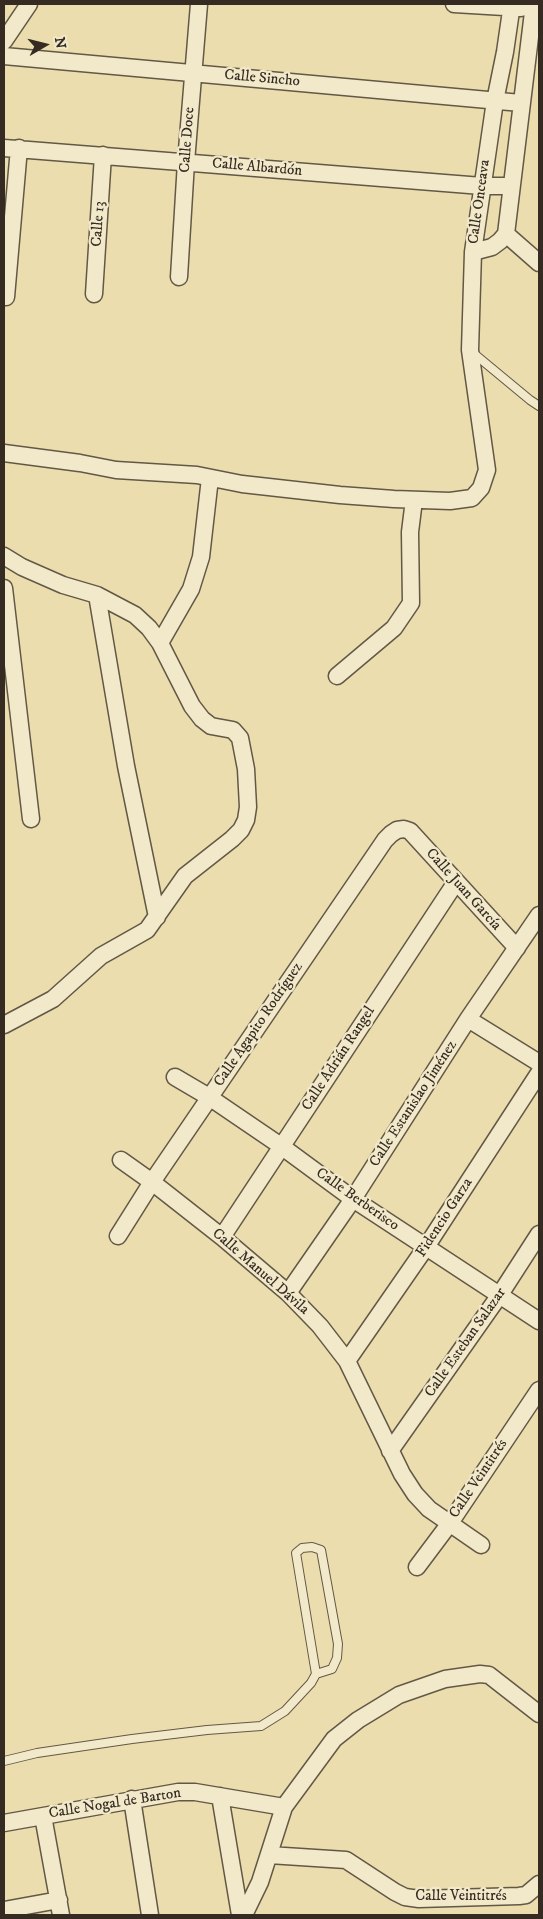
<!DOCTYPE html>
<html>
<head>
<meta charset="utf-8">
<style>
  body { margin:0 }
  #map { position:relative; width:543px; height:1919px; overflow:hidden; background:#ebddae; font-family:"IM FELL DW Pica",serif }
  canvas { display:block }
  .frame { position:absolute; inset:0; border:5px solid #352b23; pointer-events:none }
  .north { position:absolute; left:20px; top:20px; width:50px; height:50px; -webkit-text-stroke:4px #f2e9ca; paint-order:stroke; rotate:82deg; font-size:14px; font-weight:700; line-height:20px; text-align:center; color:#352b23 }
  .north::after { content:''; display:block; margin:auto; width:18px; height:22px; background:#352b23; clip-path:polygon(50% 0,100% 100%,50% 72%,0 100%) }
</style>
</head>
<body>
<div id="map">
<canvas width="543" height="1919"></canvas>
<div class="frame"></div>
<div class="north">N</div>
</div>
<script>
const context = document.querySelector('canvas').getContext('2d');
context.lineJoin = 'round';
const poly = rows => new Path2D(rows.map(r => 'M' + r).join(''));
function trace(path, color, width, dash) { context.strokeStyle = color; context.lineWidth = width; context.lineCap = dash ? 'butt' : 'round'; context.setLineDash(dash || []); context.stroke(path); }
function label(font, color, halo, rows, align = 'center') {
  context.font = font + ' "IM FELL DW Pica",serif'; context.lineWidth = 4.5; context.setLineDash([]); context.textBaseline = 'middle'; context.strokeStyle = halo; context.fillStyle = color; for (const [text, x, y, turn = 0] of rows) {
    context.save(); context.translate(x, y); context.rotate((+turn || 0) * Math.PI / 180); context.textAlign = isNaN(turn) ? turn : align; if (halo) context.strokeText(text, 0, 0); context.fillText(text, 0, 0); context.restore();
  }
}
const service = poly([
  [472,352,530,400,539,406],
  [4,1761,37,1753,132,1739,207,1730,261,1726,285,1711,311,1683,316,1674,296,1553,302,1548,312,1547,321,1550,338,1644,337,1658,332,1669,316,1674]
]);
const minor = poly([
  [454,4,521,8],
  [4,41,29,4],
  [4,56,521,103],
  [4,148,482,186,511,186],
  [506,234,539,263],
  [473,252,492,247,500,241,506,234,534,4],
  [179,277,186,162,199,4],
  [94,294,103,155],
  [6,297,19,148],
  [4,453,80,463,116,470,197,475,242,484,340,495,394,499,450,501,472,498,481,488,487,470,470,350,473,252,495,101,505,52,512,4],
  [4,556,22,567,63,585,97,595,135,615,149,628,160,643,192,706,202,719,211,726,233,730,240,738,246,769,248,807,246,820,241,830,232,839,185,876,147,930,101,956,53,999,4,1025],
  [4,588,31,819],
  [97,595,126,766,157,917],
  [160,643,191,589,201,557,210,478],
  [337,676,394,628,411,603,410,532,414,500],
  [468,1019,539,1063],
  [175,1077,209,1097,281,1146,353,1199,539,1321],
  [121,1160,152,1182,222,1237,288,1293,320,1326,347,1361,402,1474,415,1494,429,1509,481,1545],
  [118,1236,152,1182,385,840,391,834,397,830,404,829,410,831,517,948],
  [222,1237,456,882],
  [288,1293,353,1199,468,1019,539,915],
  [347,1361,426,1247,539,1073],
  [390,1451,499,1296,539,1234],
  [417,1567,450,1523,539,1390],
  [220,1796,240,1915],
  [132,1799,150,1915],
  [43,1816,61,1915],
  [4,1823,178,1792,195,1792,284,1807],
  [269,1855,346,1860,395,1892,405,1897,419,1899,519,1896,526,1895,539,1884],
  [4,1910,59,1900],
  [244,1915,260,1882,284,1807,334,1739,358,1720,399,1695,445,1679,480,1674,489,1675,539,1714]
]);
const streetNames = [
  ["Calle Sincho",262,79,5],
  ["Calle Doce",188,140,-86],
  ["Calle Albardón",257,168,5],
  ["Calle Onceava",480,202,-82],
  ["Calle 13",99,224,-86],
  ["Calle Juan García",463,890,48],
  ["Calle Agapito Rodríguez",259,1025,-56],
  ["Calle Adrián Rangel",339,1059,-57],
  ["Calle Estanislao Jiménez",414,1104,-57],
  ["Calle Berberisco",357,1200,35],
  ["Fidencio Garza",445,1218,-57],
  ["Calle Manuel Dávila",260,1272,41],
  ["Calle Esteban Salazar",466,1343,-55],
  ["Calle Veintitrés",479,1479,-56],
  ["Calle Nogal de Barton",115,1804,-9],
  ["Calle Veintitrés",461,1897]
];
trace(service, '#625846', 10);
trace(minor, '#625846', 19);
trace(service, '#f2e9ca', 8);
trace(minor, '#f2e9ca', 16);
label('15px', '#352b23', '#f2e9ca', streetNames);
</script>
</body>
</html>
